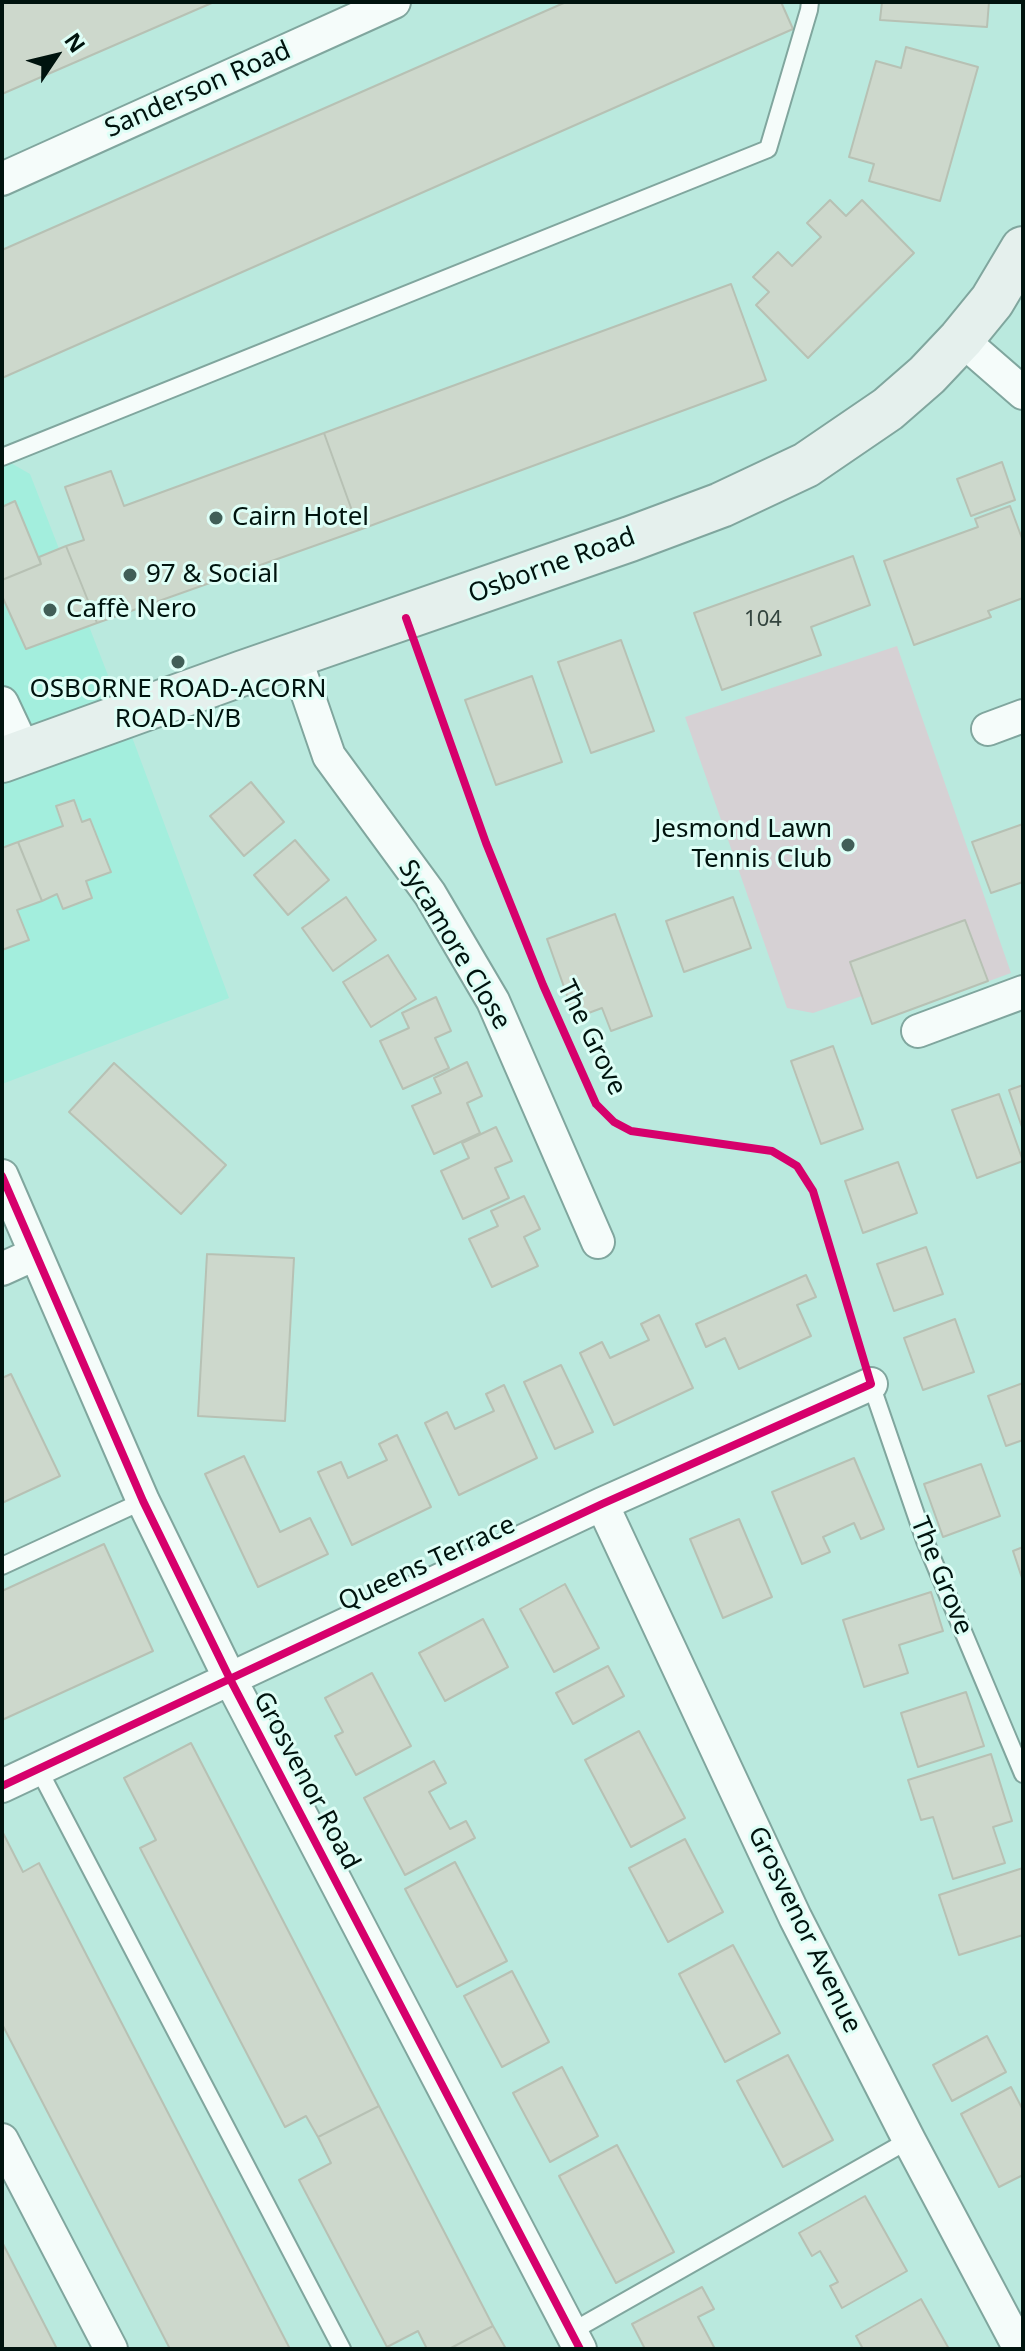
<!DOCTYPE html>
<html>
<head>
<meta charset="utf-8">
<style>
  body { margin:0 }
  #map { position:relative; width:1025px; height:2351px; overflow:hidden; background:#bae9de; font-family:"Noto Sans",sans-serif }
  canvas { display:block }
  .frame { position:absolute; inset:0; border:4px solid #00130e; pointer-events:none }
  .north { position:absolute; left:16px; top:16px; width:80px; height:80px; -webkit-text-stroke:6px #defef6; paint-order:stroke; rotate:55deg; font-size:22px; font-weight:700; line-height:32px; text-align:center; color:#00130e }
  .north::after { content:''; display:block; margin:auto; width:28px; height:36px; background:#00130e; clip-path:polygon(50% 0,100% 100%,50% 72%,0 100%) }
</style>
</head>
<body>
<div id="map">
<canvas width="1025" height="2351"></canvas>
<div class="frame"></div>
<div class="north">N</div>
</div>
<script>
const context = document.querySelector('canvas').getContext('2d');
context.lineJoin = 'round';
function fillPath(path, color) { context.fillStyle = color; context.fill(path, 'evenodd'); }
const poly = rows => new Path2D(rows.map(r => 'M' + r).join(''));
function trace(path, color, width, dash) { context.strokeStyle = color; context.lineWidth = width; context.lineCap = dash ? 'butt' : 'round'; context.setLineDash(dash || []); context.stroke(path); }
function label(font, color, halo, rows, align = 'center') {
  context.font = font + ' "Noto Sans",sans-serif'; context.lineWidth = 6; context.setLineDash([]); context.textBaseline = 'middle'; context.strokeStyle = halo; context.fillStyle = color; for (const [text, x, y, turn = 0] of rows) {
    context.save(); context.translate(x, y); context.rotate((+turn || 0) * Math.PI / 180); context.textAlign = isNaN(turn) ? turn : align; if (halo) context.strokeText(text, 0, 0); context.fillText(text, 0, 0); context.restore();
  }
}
const built = poly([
  [2,458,30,474,135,745,229,998,2,1084]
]);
const green = poly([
  [897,646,1011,973,872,1024,862,996,813,1013,787,1008,685,717]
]);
const building = poly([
  [2,2,214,2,2,94,2,2],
  [566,2,781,2,793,29,2,378,2,250,566,2],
  [882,2,989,2,987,27,880,20,882,2],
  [906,47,978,67,940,201,869,181,874,164,849,157,876,61,901,68,906,47],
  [830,200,846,216,862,200,914,253,808,358,756,305,769,292,753,277,778,252,792,266,821,237,807,223,830,200],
  [731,284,766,380,359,530,324,433,731,284],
  [324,433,359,530,97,623,66,546,84,540,65,487,111,471,124,506,324,433],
  [1002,462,1015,500,971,516,957,479,1002,462],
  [15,501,41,564,2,580,2,507,15,501],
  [1010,506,1023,541,1023,598,988,611,991,617,914,645,884,561,978,527,975,519,1010,506],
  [66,546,97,623,26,649,2,596,2,580,41,564,39,557,66,546],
  [853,556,870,605,811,627,821,655,722,690,694,613,853,556],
  [621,640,654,731,591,753,558,662,621,640],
  [532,676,562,762,496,785,465,700,532,676],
  [251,782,284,822,244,856,210,816,251,782],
  [74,800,82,822,90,819,111,872,86,881,92,898,63,909,57,894,42,901,18,842,63,826,56,806,74,800],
  [1023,824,1023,882,991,893,972,842,1023,824],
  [295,840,329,880,288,915,254,875,295,840],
  [18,842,42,901,17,910,29,940,2,950,2,848,18,842],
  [346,897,376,940,333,971,302,928,346,897],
  [733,897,751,948,684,972,666,921,733,897],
  [615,914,652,1016,611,1031,602,1008,575,1018,547,939,615,914],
  [965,920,988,981,872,1024,850,962,965,920],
  [388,955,416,999,371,1027,343,982,388,955],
  [436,997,451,1031,435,1038,449,1068,403,1089,380,1041,409,1028,402,1013,436,997],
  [833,1046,863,1129,821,1144,791,1061,833,1046],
  [467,1062,482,1096,467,1103,480,1133,434,1154,412,1106,441,1093,434,1078,467,1062],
  [114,1063,226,1165,181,1214,69,1112,114,1063],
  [1023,1085,1023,1130,1009,1090,1023,1085],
  [999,1094,1023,1161,977,1178,952,1110,999,1094],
  [496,1127,512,1161,495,1168,509,1198,463,1219,441,1171,469,1158,462,1143,496,1127],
  [898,1162,917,1213,863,1233,845,1181,898,1162],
  [524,1196,540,1229,524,1237,538,1266,492,1287,469,1239,498,1226,491,1211,524,1196],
  [926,1247,943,1294,894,1311,877,1264,926,1247],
  [207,1254,294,1258,285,1421,198,1416,207,1254],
  [806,1275,816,1297,797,1305,811,1336,739,1369,725,1338,706,1347,696,1324,806,1275],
  [659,1315,693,1388,614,1425,580,1353,602,1342,610,1358,649,1340,641,1324,659,1315],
  [955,1319,974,1372,923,1390,904,1338,955,1319],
  [561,1365,593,1432,555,1449,524,1382,561,1365],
  [11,1374,60,1476,2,1503,2,1378,11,1374],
  [1023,1383,1023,1440,1006,1446,988,1396,1023,1383],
  [504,1385,537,1458,459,1495,425,1423,447,1412,455,1429,494,1411,486,1394,504,1385],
  [397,1435,431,1507,352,1545,318,1472,341,1462,348,1478,387,1460,379,1444,397,1435],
  [244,1456,280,1532,310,1518,328,1554,258,1587,205,1474,244,1456],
  [854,1458,884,1529,861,1539,854,1523,823,1537,830,1552,802,1564,772,1492,854,1458],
  [981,1464,1000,1516,943,1537,924,1484,981,1464],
  [739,1519,772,1597,723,1618,690,1539,739,1519],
  [104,1544,153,1651,2,1720,2,1591,104,1544],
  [1023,1547,1023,1581,1013,1551,1023,1547],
  [565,1584,599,1648,554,1672,520,1609,565,1584],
  [931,1592,943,1631,899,1645,908,1673,864,1687,843,1620,931,1592],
  [483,1619,508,1667,445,1701,419,1653,483,1619],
  [608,1666,624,1696,573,1724,556,1693,608,1666],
  [372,1673,411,1746,356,1775,335,1736,343,1732,325,1698,372,1673],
  [966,1692,984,1746,918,1767,901,1713,966,1692],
  [639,1731,685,1818,631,1847,585,1760,639,1731],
  [191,1743,379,2106,318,2137,306,2116,285,2127,140,1848,156,1840,124,1778,191,1743],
  [991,1754,1012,1821,993,1827,1005,1863,953,1879,933,1817,921,1820,908,1780,991,1754],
  [434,1761,446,1783,429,1792,450,1829,466,1821,475,1838,405,1875,364,1798,434,1761],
  [2,1831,23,1872,39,1863,290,2349,170,2349,2,2024,2,1831],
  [685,1839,723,1912,668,1942,629,1868,685,1839],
  [455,1862,507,1961,457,1987,405,1889,455,1862],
  [1023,1868,1023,1935,959,1955,939,1895,1023,1868],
  [733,1945,780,2033,725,2062,679,1974,733,1945],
  [512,1971,549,2042,502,2067,464,1996,512,1971],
  [987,2036,1006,2072,952,2101,933,2065,987,2036],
  [788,2055,833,2140,783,2167,737,2081,788,2055],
  [562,2067,598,2136,550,2162,513,2093,562,2067],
  [1011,2087,1023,2110,1023,2175,999,2187,961,2114,1011,2087],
  [379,2106,493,2326,449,2349,427,2349,418,2331,387,2347,299,2180,331,2163,318,2137,379,2106],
  [617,2145,674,2252,616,2283,559,2176,617,2145],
  [865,2196,907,2271,842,2308,830,2286,838,2282,820,2251,812,2256,799,2233,865,2196],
  [2,2242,57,2349,2,2349,2,2242],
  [702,2287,714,2309,698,2317,715,2349,645,2349,632,2324,702,2287],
  [921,2299,949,2349,863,2349,856,2336,921,2299],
  [493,2326,506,2349,449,2349,493,2326]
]);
const lane = poly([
  [2,457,768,149,809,10,810,2],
  [871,1384,925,1541,1023,1774],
  [2,1566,143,1501],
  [39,1770,342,2349],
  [571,2332,909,2140]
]);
const street = poly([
  [2,179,394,2],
  [961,339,1023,393],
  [295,657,329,756,430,894,493,1001,598,1242],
  [2,703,25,752],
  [988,729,1023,716],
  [918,1031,1023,992],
  [2,1176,143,1501,230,1679,580,2349],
  [2,1269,35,1254],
  [602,1504,795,1917,909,2140,1020,2349],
  [2,1786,602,1504,871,1384],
  [2,2140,111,2349]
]);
const secondary = poly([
  [2,760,243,673,630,539,721,505,806,465,888,409,927,375,961,339,992,301,1023,249]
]);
const cycleway = poly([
  [2,1176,143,1501,230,1679,580,2349],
  [2,1786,602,1504,871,1384,813,1191,797,1166,772,1151,631,1131,614,1122,596,1104,543,985,486,843,406,618]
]);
const markers = [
  [216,518,8,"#415e57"],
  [130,575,8,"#415e57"],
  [50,610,8,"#415e57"],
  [178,662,8,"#415e57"],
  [848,845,8,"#415e57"]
];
const numberNames = [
  ["104",763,620]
];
const streetNames = [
  ["Sanderson Road",198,90,-24],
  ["Osborne Road",552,566,-20],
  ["Sycamore Close",454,945,59],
  ["The Grove",591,1038,64],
  ["Queens Terrace",427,1564,-25],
  ["The Grove",941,1576,68],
  ["Grosvenor Road",306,1781,62],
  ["Grosvenor Avenue",804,1930,64]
];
const poiNames = [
  ["Cairn Hotel",232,518],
  ["97 & Social",146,575],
  ["Caffè Nero",66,610],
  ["OSBORNE ROAD-ACORN",178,690,"center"],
  ["ROAD-N/B",178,720,"center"],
  ["Jesmond Lawn",832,830,"right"],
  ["Tennis Club",832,860,"right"]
];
fillPath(built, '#a3eedd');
fillPath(green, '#d6d1d4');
fillPath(building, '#cdd8cc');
trace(building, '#b7c1b4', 2);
trace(lane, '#80a69e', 20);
trace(street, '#80a69e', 36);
trace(secondary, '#80a69e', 48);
trace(lane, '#f5fcfa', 16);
trace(street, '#f5fcfa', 32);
trace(secondary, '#e5f0ed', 44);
trace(cycleway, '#d6006c', 8);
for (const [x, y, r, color] of markers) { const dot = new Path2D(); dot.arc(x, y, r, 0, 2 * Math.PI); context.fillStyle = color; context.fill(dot); trace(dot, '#defef6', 3); }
label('22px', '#33443e', null, numberNames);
label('26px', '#00130e', '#defef6', streetNames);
label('26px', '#00130e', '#defef6', poiNames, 'left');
</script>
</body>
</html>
